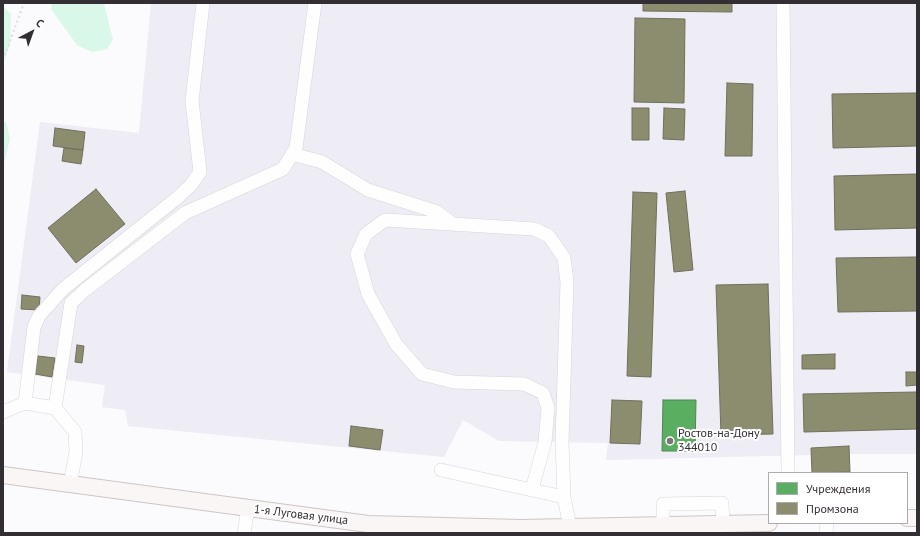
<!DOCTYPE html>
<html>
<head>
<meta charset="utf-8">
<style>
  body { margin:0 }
  #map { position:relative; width:920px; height:536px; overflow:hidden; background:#fbfafc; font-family:"PT Sans",sans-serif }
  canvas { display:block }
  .frame { position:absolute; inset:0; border:4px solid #332d34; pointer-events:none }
  .legend { position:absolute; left:768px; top:472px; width:140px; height:52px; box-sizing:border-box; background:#fff; border:1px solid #adabae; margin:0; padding:5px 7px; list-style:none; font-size:12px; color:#332d34 }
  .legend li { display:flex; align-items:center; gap:8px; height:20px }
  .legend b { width:20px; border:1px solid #adabae }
  .north { position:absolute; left:12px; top:12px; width:40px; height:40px; -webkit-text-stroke:3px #fff; paint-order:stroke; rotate:41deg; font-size:11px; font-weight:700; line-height:16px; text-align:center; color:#332d34 }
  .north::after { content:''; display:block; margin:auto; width:14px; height:18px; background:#332d34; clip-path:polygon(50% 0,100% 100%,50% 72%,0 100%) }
</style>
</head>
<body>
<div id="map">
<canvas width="920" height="536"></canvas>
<div class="frame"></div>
<ul class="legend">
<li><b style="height:11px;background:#5aae61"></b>Учреждения</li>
<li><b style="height:11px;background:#8c8c6e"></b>Промзона</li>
</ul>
<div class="north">С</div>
</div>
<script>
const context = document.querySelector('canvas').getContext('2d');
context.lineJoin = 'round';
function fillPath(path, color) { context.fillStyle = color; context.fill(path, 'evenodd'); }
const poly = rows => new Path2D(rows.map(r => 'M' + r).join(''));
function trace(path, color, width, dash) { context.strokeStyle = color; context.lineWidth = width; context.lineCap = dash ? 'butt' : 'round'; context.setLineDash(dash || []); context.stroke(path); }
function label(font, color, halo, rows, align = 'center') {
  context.font = font + ' "PT Sans",sans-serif'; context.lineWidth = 4; context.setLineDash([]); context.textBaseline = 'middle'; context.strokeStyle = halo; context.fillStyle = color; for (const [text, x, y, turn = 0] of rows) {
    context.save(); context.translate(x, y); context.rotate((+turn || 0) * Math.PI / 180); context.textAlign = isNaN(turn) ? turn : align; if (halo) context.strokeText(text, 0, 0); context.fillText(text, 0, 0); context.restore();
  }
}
const industrial = poly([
  [151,3,917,3,917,454,846,454,845,471,820,473,812,473,810,455,606,460,608,443,499,441,463,420,444,457,128,426,125,410,102,407,105,385,7,372,40,122,139,133]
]);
const green = poly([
  [52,3,104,3,113,40,107,49,92,52,77,45,51,9],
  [3,6,11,14,10,45,3,63],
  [3,122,6,122,10,139,3,167]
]);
const public = poly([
  [663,400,696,400,695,451,662,451,663,400]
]);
const industry = poly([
  [643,3,732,3,732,12,643,11,643,3],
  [635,18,685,19,684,103,634,102,635,18],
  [727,83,753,84,752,156,725,156,727,83],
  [917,93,917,146,833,148,832,94,917,93],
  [632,108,649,108,649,140,632,140,632,108],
  [664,108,685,109,684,140,663,139,664,108],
  [55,128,85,132,83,150,53,146,55,128],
  [64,148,83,150,81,164,62,161,64,148],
  [917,174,917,228,835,230,834,176,917,174],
  [96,189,125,224,76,263,48,228,96,189],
  [685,191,693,270,674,272,666,193,685,191],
  [633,192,657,193,651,377,627,376,633,192],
  [917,257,917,311,838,312,836,258,917,257],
  [768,284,773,434,721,435,716,285,768,284],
  [22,295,40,297,39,310,21,309,22,295],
  [77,345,84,346,82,363,75,362,77,345],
  [835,354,835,369,802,369,802,355,835,354],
  [38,356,55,358,52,377,35,374,38,356],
  [906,372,917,372,917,385,906,386,906,372],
  [917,392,917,429,804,432,803,394,917,392],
  [612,400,642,401,640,444,610,443,612,400],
  [351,426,383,430,380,450,349,446,351,426],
  [849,446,850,472,812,473,811,448,849,446]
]);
const path = poly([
  [3,60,24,3]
]);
const minor = poly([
  [783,3,788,473],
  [292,154,322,162,368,190,437,212,453,224],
  [25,403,34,327,39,316,63,289,177,198,191,185,200,172,192,101,203,3],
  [55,408,71,303,85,290,185,213,283,169,296,148,315,3],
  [3,412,25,403,55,408,75,432,76,452,70,485],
  [441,470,564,497],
  [532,489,545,442,548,408,543,393,524,384,454,382,422,374,396,344,368,294,357,254,366,234,385,220,534,229,549,236,564,258,567,282,562,442,564,497,570,527],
  [663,525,663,504,722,503,723,524],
  [244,533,248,508],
  [826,533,827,523]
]);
const major = poly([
  [3,475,368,524,520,528,769,523],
  [907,518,917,518]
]);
const markers = [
  [670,441,4,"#79757a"]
];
const poiNames = [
  ["Ростов-на-Дону",678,434],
  ["344010",678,448]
];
const streetNames = [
  ["1-я Луговая улица",301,515,7]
];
fillPath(industrial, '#eeecf4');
fillPath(green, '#d9f8e9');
fillPath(public, '#5aae61');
trace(public, '#4e8754', 1);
fillPath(industry, '#8c8c6e');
trace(industry, '#71705d', 1);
trace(minor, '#d8d4d8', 14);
trace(major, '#cec6c6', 18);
trace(path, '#ddd', 2, [2, 3]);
trace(minor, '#fefeff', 13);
trace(major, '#f9f6f5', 16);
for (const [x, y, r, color] of markers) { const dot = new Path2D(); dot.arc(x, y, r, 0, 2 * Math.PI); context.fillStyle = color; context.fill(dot); trace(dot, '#fff', 1.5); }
label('12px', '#332d34', '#fff', poiNames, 'left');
label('12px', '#332d34', '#fff', streetNames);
</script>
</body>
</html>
